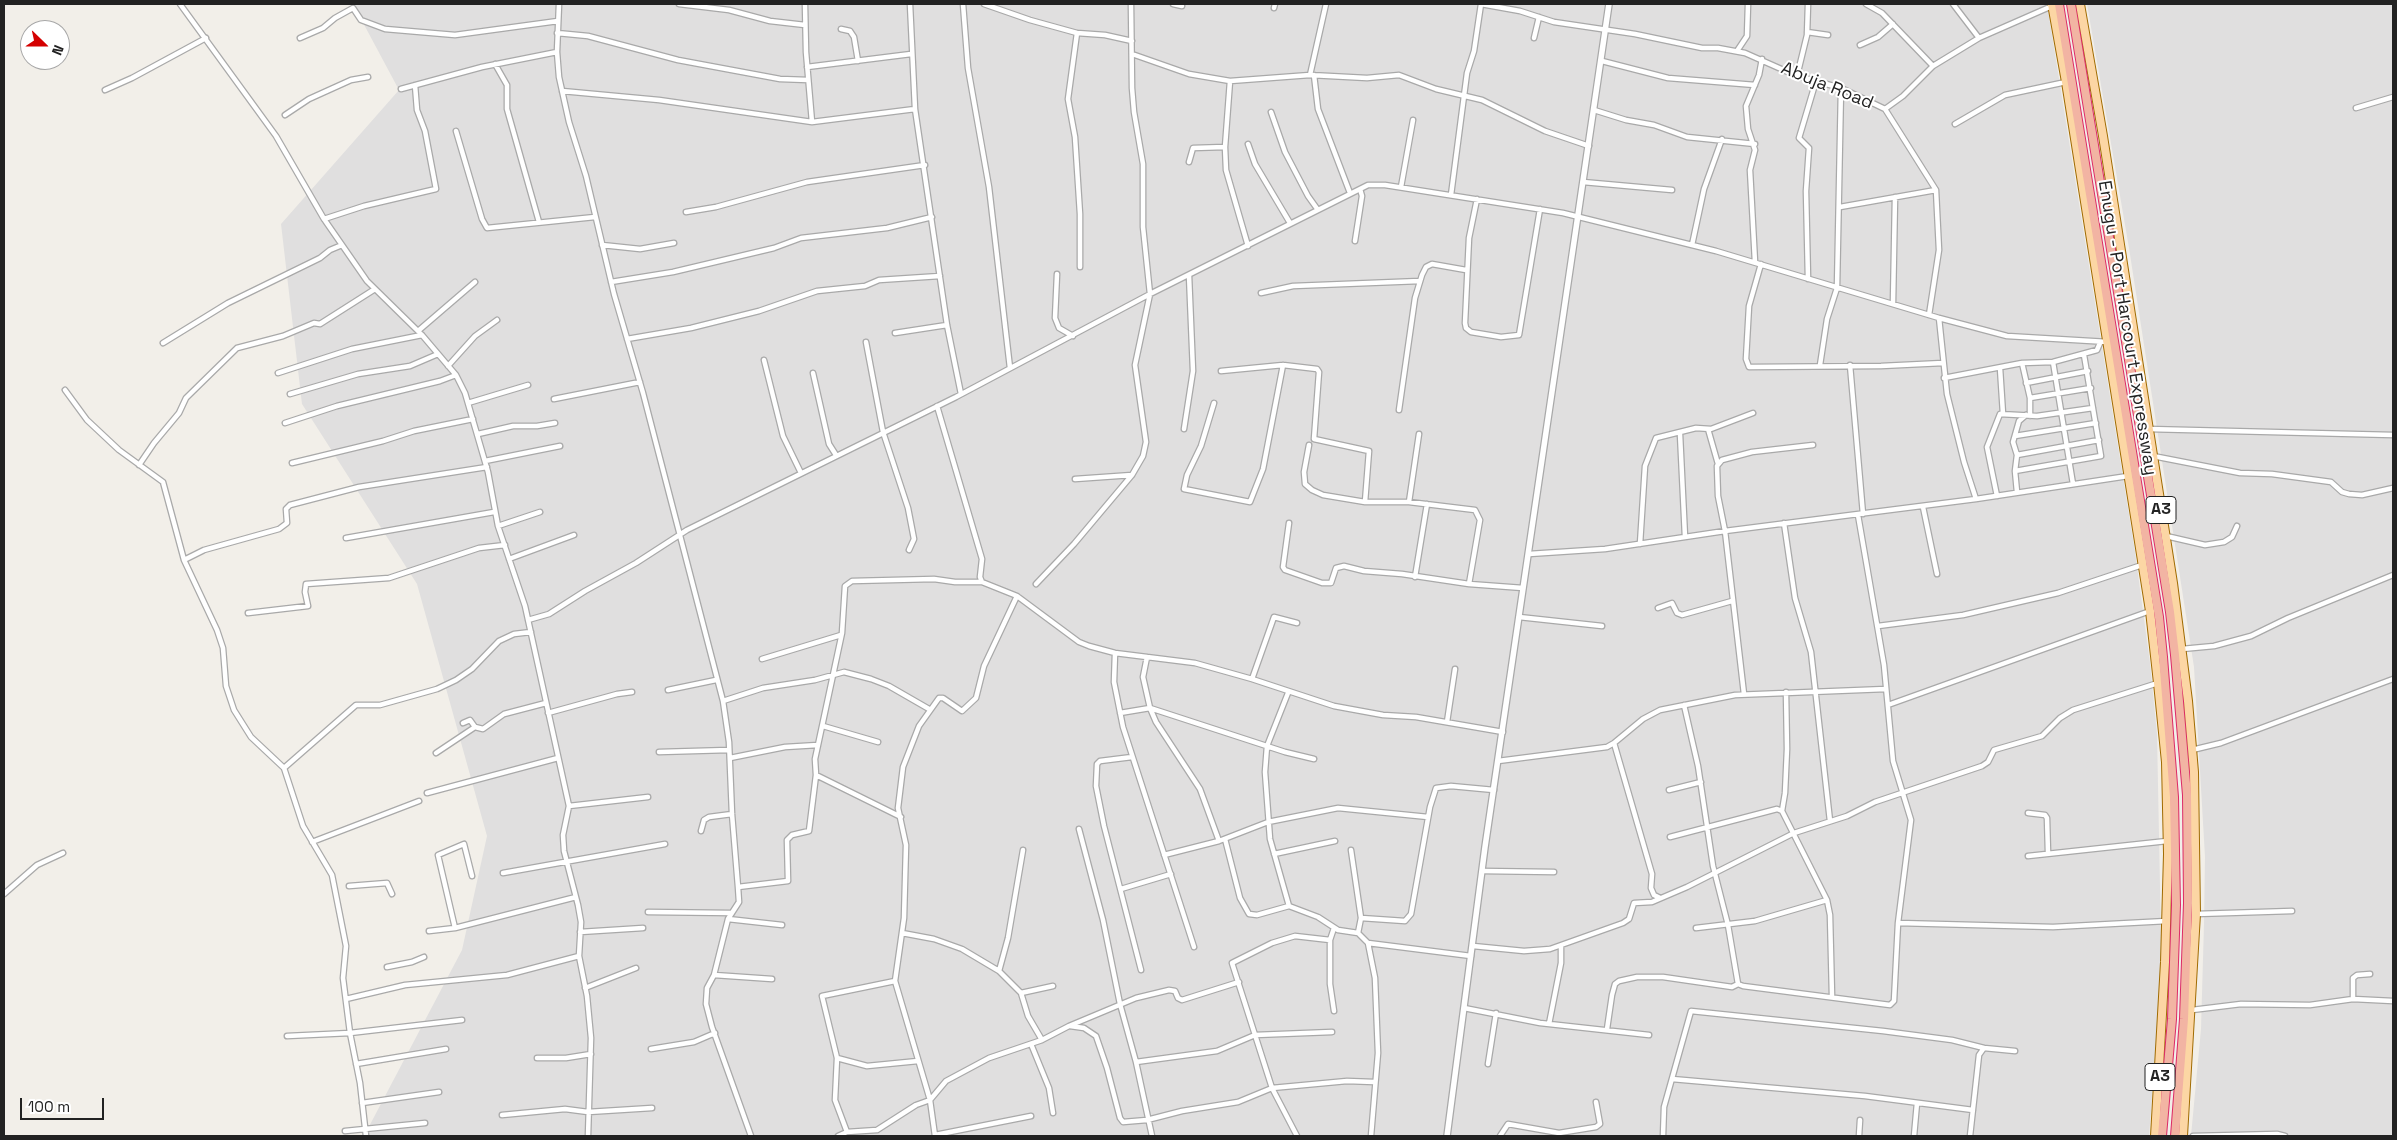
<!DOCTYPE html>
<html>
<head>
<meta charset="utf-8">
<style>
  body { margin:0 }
  #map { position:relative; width:2397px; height:1140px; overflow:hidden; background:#f2efe9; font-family:"Space Grotesk",sans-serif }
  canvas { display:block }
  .frame { position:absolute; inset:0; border:5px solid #222; pointer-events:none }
  .north { position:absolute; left:20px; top:20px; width:50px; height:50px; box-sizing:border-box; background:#fff; border:1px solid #a7a7a7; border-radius:50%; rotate:112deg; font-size:14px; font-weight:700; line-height:20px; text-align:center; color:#222 }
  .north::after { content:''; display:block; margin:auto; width:18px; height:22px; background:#d40000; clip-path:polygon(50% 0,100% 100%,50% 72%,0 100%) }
  .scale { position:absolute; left:20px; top:1098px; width:84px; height:22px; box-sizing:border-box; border:2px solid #222; border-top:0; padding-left:6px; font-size:15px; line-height:18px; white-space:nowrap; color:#222; -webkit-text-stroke:4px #fff; paint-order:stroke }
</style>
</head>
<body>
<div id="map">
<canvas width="2397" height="1140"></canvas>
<div class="frame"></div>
<div class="north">N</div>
<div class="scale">100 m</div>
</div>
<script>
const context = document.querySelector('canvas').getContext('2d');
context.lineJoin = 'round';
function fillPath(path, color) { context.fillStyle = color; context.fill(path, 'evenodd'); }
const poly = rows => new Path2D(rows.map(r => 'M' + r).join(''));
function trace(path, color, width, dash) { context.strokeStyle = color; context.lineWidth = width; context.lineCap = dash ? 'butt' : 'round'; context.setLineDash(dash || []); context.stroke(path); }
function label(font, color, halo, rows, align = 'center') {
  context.font = font + ' "Space Grotesk",sans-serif'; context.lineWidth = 4; context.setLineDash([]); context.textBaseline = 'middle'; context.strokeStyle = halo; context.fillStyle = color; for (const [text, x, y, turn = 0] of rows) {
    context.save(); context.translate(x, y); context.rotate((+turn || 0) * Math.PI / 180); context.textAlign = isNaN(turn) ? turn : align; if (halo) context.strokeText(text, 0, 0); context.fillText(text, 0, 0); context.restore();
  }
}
const residential = poly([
  [353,4,2047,4,2135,552,2150,663,2157,734,2161,937,2159,1008,2149,1136,364,1136,462,950,487,836,417,584,302,404,281,224,399,90],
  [2087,4,2393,4,2393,1136,2191,1136,2201,1029,2204,924,2205,857,2194,667,2129,248]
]);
const minor = poly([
  [180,4,276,136,324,219,367,281,422,335,456,375,465,393,488,472,498,526,525,606,569,806,563,835,564,851,578,905,581,922,579,956,587,996,591,1038,588,1136],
  [559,4,557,52,559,77,569,122,586,176,614,294,643,393,723,701],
  [679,4,729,10,770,21,805,25],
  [805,4,806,52,812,122],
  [910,4,915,109,947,325,961,394],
  [963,4,968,68,989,187,1010,368],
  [984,4,1030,20,1077,33,1105,35,1132,41],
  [1173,4,1182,6],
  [1481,4,1520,11,1554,22,1635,34,1702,48,1718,48,1745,53,1797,76,1841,88,1885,109],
  [1866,4,1882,13,1933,66],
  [1953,4,1979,38],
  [1274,8,1275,4],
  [841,29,850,31,854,37,858,61],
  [1807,32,1828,35],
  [557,33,588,36,678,60,780,79,808,80],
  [1077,33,1068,99,1075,137,1080,214,1080,267],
  [300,38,323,28,335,18,353,8,361,20,385,29,455,35,558,21],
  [1534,38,1539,17],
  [1860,45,1878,37,1893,24],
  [1737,51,1747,36,1748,4],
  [1132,54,1189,74,1230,81,1310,75,1367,78,1399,75,1436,89,1482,100,1545,131,1589,146],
  [1602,61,1668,78,1755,85],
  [495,64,507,85,507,109,539,222],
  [807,67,911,54],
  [1310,75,1326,4],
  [1314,75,1318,109,1350,193],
  [1797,76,1807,35,1808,4],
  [1230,81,1225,147,1226,170,1248,246],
  [401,89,482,67,557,52],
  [105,90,132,78,206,38],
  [562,91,659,100,812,122,915,109],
  [2356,108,2393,97],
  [1885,109,1936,190,1939,250,1929,315],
  [1885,109,1903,96,1933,66,1979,38,2052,6],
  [1594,110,1626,120,1654,125,1687,137,1755,144],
  [1271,112,1285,152,1308,196,1318,210],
  [285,115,309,99,351,80,368,77],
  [1955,124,2005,95,2066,82],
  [456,131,482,219,487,228,595,217],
  [1248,144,1255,164,1290,223],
  [1189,162,1193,148,1225,147],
  [1583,182,1672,190],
  [1401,187,1413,120],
  [1451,195,1467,73,1474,51,1481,4],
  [1477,199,1469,238,1465,323,1466,328,1471,332,1501,337,1519,335,1540,209],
  [1840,207,1936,190],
  [686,212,716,207,807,182,925,165],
  [324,219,364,206,436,189,425,131,417,110,415,85],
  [1355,241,1362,196,1360,189],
  [602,245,640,249,674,243],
  [1692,245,1704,189,1722,139],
  [1755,262,1750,170,1755,150,1748,129,1746,106,1759,75,1762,59],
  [1761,264,1749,306,1746,359,1749,367,1881,366,1943,363],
  [1057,274,1055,318,1059,328,1073,336],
  [1808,279,1806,191,1809,148,1799,138,1816,81],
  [611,282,673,272,774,248,801,238,887,228,932,217],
  [1261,293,1293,286,1420,281],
  [1893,303,1895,197],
  [1939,318,1947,394,1964,462,1976,499],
  [418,331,475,282],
  [895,333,947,325],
  [627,339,691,328,759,311,817,291,865,286,879,280,940,276],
  [866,342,883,432,908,508,914,539,909,550],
  [163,343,228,303,320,258,330,250,342,245],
  [764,360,783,436,801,473],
  [2053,362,2073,484],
  [2022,363,2030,398,2030,416],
  [1820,365,1827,319,1837,288,1841,88],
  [1850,365,1863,514],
  [448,366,475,336,497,320],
  [2000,368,2003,414],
  [1221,371,1283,365,1317,369,1319,372,1314,439,1369,451,1365,502],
  [278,373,352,349,422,335],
  [813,373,829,444,836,455],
  [1944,378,2022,363,2053,362,2097,350,2100,343],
  [2026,383,2088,371],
  [65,390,87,420,119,450,163,482,184,560,217,630,223,648,226,686,234,710,251,737,284,768,303,826,332,875,346,946,343,978,350,1033,462,1020],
  [290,394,358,374,410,366,438,354],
  [2030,398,2091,388],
  [554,399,640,382],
  [468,403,528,385],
  [1214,403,1201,446,1187,475,1184,489,1250,502,1263,469,1283,365],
  [937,406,982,559,980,577,982,582],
  [1399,410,1415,298,1422,275,1426,267,1432,264,1466,270],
  [285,423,337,406,440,381,456,375],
  [1184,429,1193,371,1189,275],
  [1708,429,1718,464],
  [2148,429,2393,435],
  [478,434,513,426,537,426,555,423],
  [1680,434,1685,537],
  [2015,436,2096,423],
  [1309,445,1304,472,1305,484,1312,490,1323,495,1365,502,1409,502,1475,510,1480,520,1469,584],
  [2017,455,2099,440],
  [2153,456,2240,473,2272,474,2331,482,2342,492,2349,494,2362,495,2393,488],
  [485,461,560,446],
  [292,463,383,441,414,431,473,419],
  [139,465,154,443,179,413,186,398,237,348,283,336,314,323,320,324,375,289],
  [2015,471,2017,455,2013,442,2019,421,2026,415],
  [1075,479,1132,475],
  [2017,492,2015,471,2101,456,2084,355],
  [1997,496,1987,447,2000,414,2037,416,2093,408],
  [1409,502,1419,434],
  [1923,507,1937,574],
  [1289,523,1283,567,1285,570,1322,583,1331,583,1336,568,1344,566,1364,571,1402,574,1469,584,1523,588],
  [1784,523,1795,598,1811,652,1830,821],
  [498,526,540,512],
  [2166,536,2205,545,2224,542,2232,537,2237,526],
  [346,538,494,512],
  [1640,544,1645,466,1656,438,1696,428,1711,429,1753,413],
  [1529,554,1605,549,1725,531,1976,499,2128,476],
  [509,559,574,535],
  [184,560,204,550,279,529,287,523,286,509,290,505,359,487,487,467],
  [1415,577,1427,504],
  [1036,584,1074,544,1132,475,1143,456,1146,442,1135,365,1150,294,1143,227,1143,164,1134,112,1132,88,1131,4],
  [1658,608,1672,603,1677,613,1682,615,1732,601],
  [248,613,308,606,305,592,306,584,389,578,479,548,505,545],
  [1519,617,1602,626],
  [528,620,549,614,585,591,636,563,687,530,956,397,1150,294,1368,185,1385,185,1563,213,1716,251,1939,318,2007,336,2108,342],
  [1878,626,1963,615,2058,593,2142,565],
  [2182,649,2214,646,2251,636,2288,618,2393,575],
  [1115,653,1114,682,1123,727,1194,947],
  [1147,657,1143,677,1150,708,1156,722,1200,789,1219,841,1268,822,1338,808,1428,817],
  [762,659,841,635],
  [1252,679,1274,617,1297,623],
  [668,690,716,680],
  [1288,693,1267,746,1265,772,1270,839,1289,906,1318,917,1338,930,1358,933,1368,943,1471,956],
  [1744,694,1725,531,1718,496,1717,466,1722,460,1752,452,1813,445],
  [1684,705,1698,766,1713,866,1728,925,1738,984],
  [1888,705,2150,611],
  [548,713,617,694,632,692],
  [1120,713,1150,708,1285,752,1314,759],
  [1447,722,1455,669],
  [463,723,470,720,475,727],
  [823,726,878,742],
  [1614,743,1652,874,1651,888,1654,895,1660,898],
  [2192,750,2221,743,2393,679],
  [659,752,729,750],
  [436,753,475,727,483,729,504,714,546,703],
  [1132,757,1100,761,1097,764,1096,786,1104,826,1141,970],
  [730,758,785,747,818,745],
  [1498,761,1607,747,1614,743,1643,719,1660,710,1735,695,1886,689],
  [284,768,356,705,380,705,437,689,456,680,472,669,499,641,514,634,531,632],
  [1669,790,1701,782],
  [427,793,558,758],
  [569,806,648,797],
  [1782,811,1785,793,1787,749,1786,692],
  [2028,813,2045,815,2047,818,2048,853],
  [901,817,816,775,815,759,842,633,845,586,852,581,934,579,955,582,982,582,1017,596,1079,642,1089,646,1115,653,1195,663,1252,679,1334,706,1383,715,1416,717,1503,732],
  [1079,829,1103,920,1120,1004,1136,1062,1152,1136],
  [701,831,704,820,709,817,732,814],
  [1670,837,1777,809,1782,811,1827,900,1830,915,1832,996],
  [1225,839,1240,898,1249,914,1257,915,1289,906],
  [312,842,419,801],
  [1351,850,1361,918],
  [1274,854,1335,841],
  [1164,855,1219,841],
  [2028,856,2167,841],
  [1482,871,1554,872],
  [503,873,665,844],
  [349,886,387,883,392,894],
  [738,887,732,814,729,742,723,701,763,688,815,680,844,672,871,679,889,686,929,709],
  [1121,889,1171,874],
  [4,894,37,865,63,853],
  [648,912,732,913],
  [2196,914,2292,911],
  [728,919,782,925],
  [1898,923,2053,927,2167,921],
  [455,928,438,855,464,844,472,876],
  [1334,928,1330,940,1330,984,1334,1011],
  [1696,928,1755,921,1827,900],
  [429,931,455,928,576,897],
  [580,932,643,928],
  [902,933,934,939,962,949,999,971,1021,993,1028,1016,1042,1040],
  [1358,933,1361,918,1405,921,1411,914,1430,807,1436,788,1451,786,1494,790],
  [1368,943,1375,978,1378,1053,1371,1136],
  [1473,946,1524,951,1550,949,1623,923,1629,919,1634,903,1652,902,1687,887,1794,833,1847,816,1875,802,1982,766,1988,762,1994,750,2042,736,2060,718,2073,710,2158,683],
  [387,967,412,962,424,957],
  [999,971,1008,938,1023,850],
  [714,975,772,979],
  [1738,984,1743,986,1890,1005,1894,1001,1898,923,1911,820,1893,761,1884,665,1858,515],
  [585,988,636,968],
  [1021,993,1053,986],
  [346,999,405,985,507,975,579,956],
  [2353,999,2353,978,2357,975,2370,974],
  [1464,1008,1540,1023,1649,1035],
  [2192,1010,2241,1004,2310,1005,2353,999,2393,1001],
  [1549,1024,1561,963,1561,946],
  [1070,1026,1084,1028,1096,1036,1107,1068,1120,1118,1123,1122,1147,1120,1182,1111,1238,1102,1272,1088,1347,1081,1374,1082],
  [1607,1029,1612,995,1615,984,1619,981,1637,977,1663,977,1732,987,1738,984],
  [287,1036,350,1033,360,1083,366,1136],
  [1031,1044,1049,1088,1053,1113],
  [651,1049,694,1042,715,1033],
  [537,1058,566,1058,591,1054],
  [837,1058,867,1066,918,1061],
  [1136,1062,1217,1051,1255,1035,1332,1032],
  [356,1064,446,1049],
  [1488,1064,1496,1013],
  [1672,1079,1865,1096,1973,1110],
  [362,1103,439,1092],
  [502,1115,565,1109,588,1112,652,1108],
  [345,1131,425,1123],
  [847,1132,835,1100,837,1058,822,996,895,981],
  [935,1135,1031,1116],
  [751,1136,712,1027,706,1004,707,988,714,975,728,919,739,902,738,887,788,881,787,840,792,835,809,831,816,775],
  [838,1136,847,1132,877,1130,916,1105,930,1100,946,1081,989,1058,1042,1040,1069,1026,1136,998,1169,990,1175,991,1178,998,1182,1000,1239,982],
  [935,1136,930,1100,895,981,904,918,906,845,898,808,903,767,919,726,939,698,943,698,962,711,976,698,984,666,1017,596],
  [1297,1136,1272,1088,1232,963,1272,943,1295,936,1330,940],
  [1500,1136,1508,1124,1559,1133,1596,1127,1600,1124,1596,1102],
  [1663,1136,1664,1107,1691,1011,1883,1031,1952,1040,1984,1048],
  [1859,1136,1860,1120],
  [1914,1136,1917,1103],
  [1970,1136,1979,1055,1984,1048,2015,1051],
  [2193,1136,2277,1134,2285,1136]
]);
const tertiary = poly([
  [1447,1136,1485,847,1609,4]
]);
const primary = poly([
  [2052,4,2066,82,2150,611,2158,683,2166,762,2168,854,2165,962,2155,1136],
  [2080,4,2103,136,2173,583,2188,701,2194,772,2196,914,2183,1136]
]);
const trunk = poly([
  [2059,4,2159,617,2163,657,2174,797,2176,905,2172,1019,2162,1136],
  [2071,4,2170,612,2175,655,2187,795,2188,903,2184,1019,2175,1136]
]);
const shields = [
  [2161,510,30],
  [2160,1077,30]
];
const shieldNames = [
  ["A3",2161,510],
  ["A3",2160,1077]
];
const streetNames = [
  ["Abuja Road",1827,86,22],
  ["Enugu - Port Harcourt Expressway",2127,328,81]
];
fillPath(residential, '#e0dfdf');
trace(minor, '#a9a9a9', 7);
trace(tertiary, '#a9a9a9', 8);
trace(primary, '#a06b00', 10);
trace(trunk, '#dc2a67', 10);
trace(minor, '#fff', 4.5);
trace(tertiary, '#fff', 5.5);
trace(primary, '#fcd6a4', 8);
trace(trunk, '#f2b4a3', 8);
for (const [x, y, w] of shields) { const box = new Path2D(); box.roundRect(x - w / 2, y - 13.5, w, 27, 4); context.fillStyle = '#fff'; context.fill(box); trace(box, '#222', 1); }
label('bold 16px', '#222', null, shieldNames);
label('18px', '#222', '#fff', streetNames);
</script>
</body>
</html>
